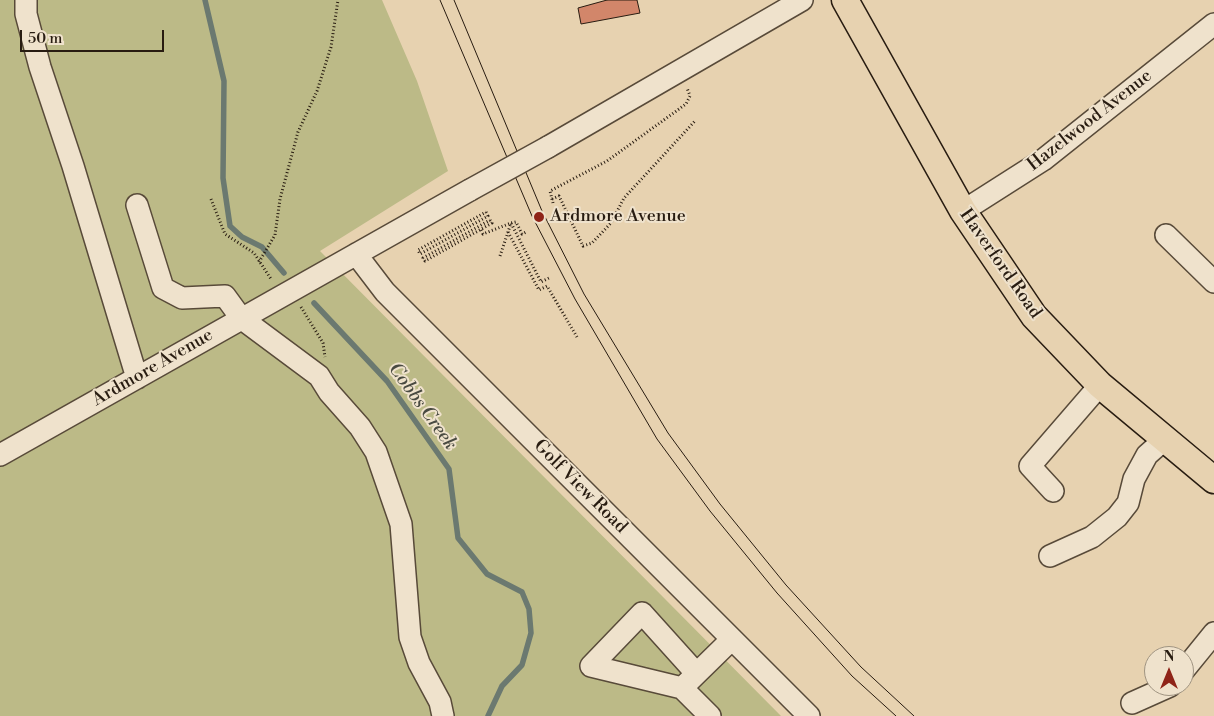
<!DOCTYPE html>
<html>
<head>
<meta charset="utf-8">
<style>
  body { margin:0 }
  #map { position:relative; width:1214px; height:716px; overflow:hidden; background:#e7d2b0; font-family:"Libre Bodoni",serif }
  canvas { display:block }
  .north { position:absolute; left:1144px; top:646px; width:50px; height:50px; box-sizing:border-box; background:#efe2cc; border:1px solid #9f9381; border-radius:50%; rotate:0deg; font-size:14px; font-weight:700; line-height:20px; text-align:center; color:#281c11 }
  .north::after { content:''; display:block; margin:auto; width:18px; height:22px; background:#8f2418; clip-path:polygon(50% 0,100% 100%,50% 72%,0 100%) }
  .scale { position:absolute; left:20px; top:30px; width:144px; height:22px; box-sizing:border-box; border:2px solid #281c11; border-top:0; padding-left:6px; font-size:15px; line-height:18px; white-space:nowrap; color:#281c11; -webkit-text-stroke:4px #efe2cc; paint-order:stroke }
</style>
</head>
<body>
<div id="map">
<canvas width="1214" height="716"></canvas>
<div class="north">N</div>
<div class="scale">50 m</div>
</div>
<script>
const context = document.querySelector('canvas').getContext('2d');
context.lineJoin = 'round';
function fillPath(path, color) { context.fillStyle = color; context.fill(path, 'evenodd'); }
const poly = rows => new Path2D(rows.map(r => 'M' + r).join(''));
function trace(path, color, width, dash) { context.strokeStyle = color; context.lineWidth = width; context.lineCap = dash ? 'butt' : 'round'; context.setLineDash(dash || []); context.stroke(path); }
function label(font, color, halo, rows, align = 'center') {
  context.font = font + ' "Libre Bodoni",serif'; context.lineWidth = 4; context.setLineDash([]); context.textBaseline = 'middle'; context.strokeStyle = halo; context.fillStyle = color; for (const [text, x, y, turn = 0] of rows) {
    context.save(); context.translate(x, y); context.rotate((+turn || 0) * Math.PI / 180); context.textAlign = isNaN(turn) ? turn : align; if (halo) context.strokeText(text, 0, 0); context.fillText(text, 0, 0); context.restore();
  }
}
const green = poly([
  [0,0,382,0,417,81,448,171,320,251,781,716,0,716]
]);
const stream = poly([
  [205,0,224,81,223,178,230,226,242,237,262,247,284,273],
  [314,303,387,381,449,469,458,538,487,574,522,592,529,609,531,633,522,665,502,686,488,716]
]);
const building = poly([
  [607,0,637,0,640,13,581,24,578,8,607,0]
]);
const path = poly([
  [211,199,225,234,254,253,271,279],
  [552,199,559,196,583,246,592,243,611,223,624,198,695,121],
  [553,203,550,191,607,161,686,104,690,96,687,88],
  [486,212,488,216,420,254,418,250,486,212],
  [490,220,492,223,425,261,423,258,490,220],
  [481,230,483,234,511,223,541,282,549,278],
  [508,232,539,290,547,286,577,337],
  [500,256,511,223,516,222,522,234,526,232],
  [259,262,275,235,280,199,298,132,317,91,331,47,338,0],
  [301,307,323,343,325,357]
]);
const minor = poly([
  [26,0,26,14,40,67,73,166,137,378],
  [548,147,802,0],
  [137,205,163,288,182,298,225,296,241,318,319,376,329,392,360,427,376,452,401,524,410,637,419,663,440,702,443,716],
  [963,211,1043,160,1214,24],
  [1166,235,1214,282],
  [356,254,385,292,809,716],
  [0,455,470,190],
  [1053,491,1030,466,1100,385],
  [1050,556,1092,537,1117,517,1128,503,1134,479,1147,455,1165,439],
  [1184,670,1214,633],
  [682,688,591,666,642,613,696,673],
  [1132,703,1170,686],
  [710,716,682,688,732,639]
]);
const major = poly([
  [845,0,963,211,1034,316,1100,385,1214,480]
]);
const tram = poly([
  [440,0,532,216,575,299,657,439,710,511,777,593,852,676,896,716],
  [454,0,542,211,584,294,668,433,720,504,786,585,861,667,914,716]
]);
const minorBridge = poly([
  [470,190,548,147]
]);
const markers = [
  [539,217,6,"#8f2418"]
];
const streetNames = [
  ["Hazelwood Avenue",1090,121,-38],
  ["Haverford Road",1000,264,55],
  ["Ardmore Avenue",153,368,-30],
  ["Golf View Road",580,487,45]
];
const poiNames = [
  ["Ardmore Avenue",550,217]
];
const waterNames = [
  ["Cobbs Creek",422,407,54]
];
fillPath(green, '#bcba87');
trace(stream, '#6b7970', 5.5);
fillPath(building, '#d2866a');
trace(building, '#281c11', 1);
trace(minor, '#584a39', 24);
trace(major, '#281c11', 29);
trace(path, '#281c11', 3, [1, 2.5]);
trace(minor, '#efe2cc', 21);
trace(major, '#e7d2b0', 26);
trace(tram, '#281c11', 1);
trace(minorBridge, '#584a39', 24, []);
trace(minorBridge, '#efe2cc', 21);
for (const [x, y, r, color] of markers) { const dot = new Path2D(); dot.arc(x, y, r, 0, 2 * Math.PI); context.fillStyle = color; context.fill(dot); trace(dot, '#efe2cc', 2); }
label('18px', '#281c11', '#efe2cc', streetNames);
label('18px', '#281c11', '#efe2cc', poiNames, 'left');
label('italic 19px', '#494a41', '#efe2cc', waterNames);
</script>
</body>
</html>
